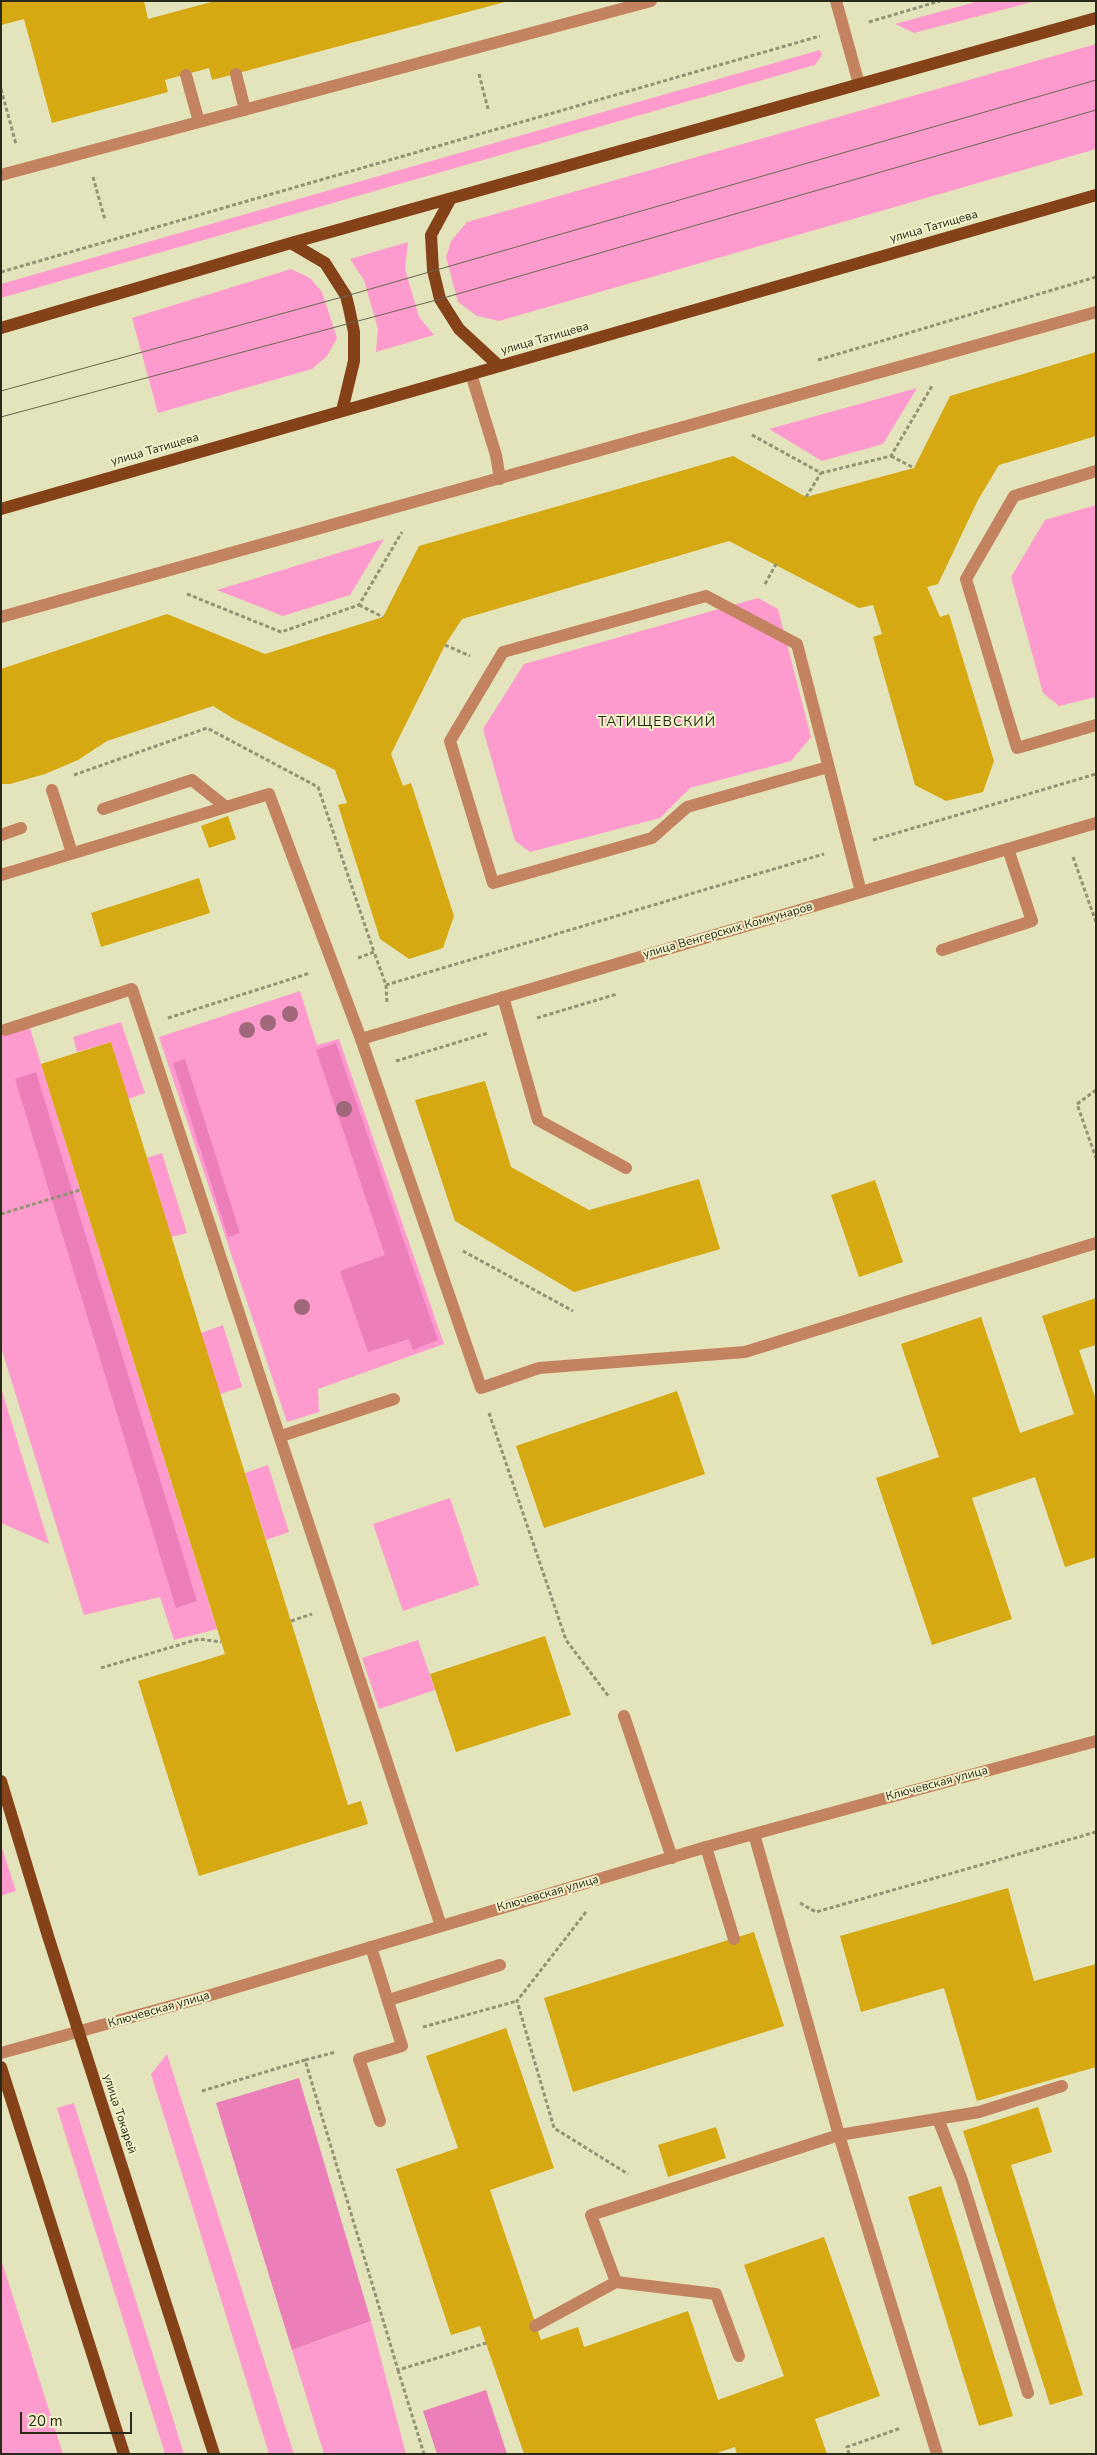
<!DOCTYPE html>
<html>
<head>
<meta charset="utf-8">
<style>
  body { margin:0 }
  #map { position:relative; width:1097px; height:2455px; overflow:hidden; background:#e3e4bb; font-family:"Nunito Sans",sans-serif }
  canvas { display:block }
  .frame { position:absolute; inset:0; border:2px solid #2a2a1b; pointer-events:none }
  .scale { position:absolute; left:20px; top:2412px; width:112px; height:22px; box-sizing:border-box; border:2px solid #2a2a1b; border-top:0; padding-left:6px; font-size:15px; line-height:18px; white-space:nowrap; color:#2a2a1b; -webkit-text-stroke:4px #f0f1c8; paint-order:stroke }
</style>
</head>
<body>
<div id="map">
<canvas width="1097" height="2455"></canvas>
<div class="frame"></div>
<div class="scale">20 m</div>
</div>
<script>
const context = document.querySelector('canvas').getContext('2d');
context.lineJoin = 'round';
function fillPath(path, color) { context.fillStyle = color; context.fill(path, 'evenodd'); }
const poly = rows => new Path2D(rows.map(r => 'M' + r).join(''));
function trace(path, color, width, dash) { context.strokeStyle = color; context.lineWidth = width; context.lineCap = dash ? 'butt' : 'round'; context.setLineDash(dash || []); context.stroke(path); }
function label(font, color, halo, rows, align = 'center') {
  context.font = font + ' "Nunito Sans",sans-serif'; context.lineWidth = 4; context.setLineDash([]); context.textBaseline = 'middle'; context.strokeStyle = halo; context.fillStyle = color; for (const [text, x, y, turn = 0] of rows) {
    context.save(); context.translate(x, y); context.rotate((+turn || 0) * Math.PI / 180); context.textAlign = isNaN(turn) ? turn : align; if (halo) context.strokeText(text, 0, 0); context.fillText(text, 0, 0); context.restore();
  }
}
const green = poly([
  [979,1,1036,1,914,33,895,24],
  [1096,44,1096,149,499,321,477,316,458,302,446,257,451,241,467,222],
  [820,50,822,55,815,65,1,298,1,284],
  [408,242,405,269,419,317,434,335,376,352,378,329,364,280,350,259],
  [291,269,310,278,322,292,337,338,327,356,312,369,158,413,132,318],
  [917,388,883,444,822,461,769,429],
  [1096,505,1096,697,1059,706,1043,693,1011,577,1045,520],
  [384,539,350,595,283,616,217,590],
  [758,598,778,609,811,737,791,761,690,788,660,818,530,852,515,841,483,729,524,664],
  [300,991,317,1045,339,1039,444,1344,318,1389,319,1412,287,1422,159,1037],
  [28,1022,41,1064,217,1629,174,1640,160,1597,84,1615,1,1347,1,1031],
  [121,1022,145,1093,128,1099,111,1042,77,1052,73,1037],
  [162,1153,187,1233,171,1237,147,1158],
  [223,1325,242,1387,220,1394,201,1333],
  [1,1388,49,1544,1,1523],
  [268,1465,289,1532,266,1540,245,1473],
  [450,1498,479,1585,403,1611,373,1524],
  [418,1640,435,1690,379,1709,362,1658],
  [1,1845,16,1891,1,1896],
  [167,2054,294,2454,269,2454,151,2074],
  [74,2103,184,2454,165,2454,57,2108],
  [1,2259,63,2454,1,2454],
  [371,2321,406,2454,324,2454,292,2350]
]);
const forest = poly([
  [336,1043,438,1340,413,1350,409,1339,368,1352,340,1271,385,1255,316,1050],
  [185,1059,240,1233,228,1237,173,1063],
  [36,1072,197,1601,176,1608,15,1079],
  [299,2078,371,2321,292,2350,216,2103],
  [486,2390,507,2454,437,2454,423,2411]
]);
const building = poly([
  [1,1,144,1,148,19,215,1,505,2,212,80,209,68,165,80,168,92,52,123,24,19,1,25],
  [1096,352,1096,436,999,465,978,500,938,584,927,587,940,617,949,614,994,761,983,792,946,801,915,785,873,637,882,634,873,605,859,608,729,541,462,619,445,645,391,754,403,786,411,783,454,916,443,948,409,959,380,939,338,805,347,803,335,770,234,719,213,706,107,741,78,760,45,774,10,784,1,784,1,669,167,614,265,654,383,617,419,546,733,456,806,497,914,468,950,396],
  [228,816,236,839,209,848,201,826],
  [199,878,210,913,101,947,91,913],
  [111,1042,348,1805,361,1801,368,1824,199,1876,138,1681,225,1654,41,1064],
  [485,1081,511,1167,589,1210,699,1179,720,1249,574,1292,455,1221,415,1100],
  [875,1180,903,1262,859,1277,831,1195],
  [1096,1298,1096,1345,1079,1350,1096,1400,1096,1557,1065,1567,1035,1477,972,1498,1012,1619,932,1645,876,1478,939,1457,901,1344,981,1317,1020,1433,1074,1414,1042,1316],
  [677,1391,705,1474,544,1528,516,1446],
  [545,1636,571,1715,456,1752,430,1674],
  [1008,1888,1034,1981,1096,1964,1096,2067,977,2101,944,1988,861,2012,840,1936],
  [754,1932,784,2026,573,2092,544,1998],
  [506,2028,554,2168,490,2190,541,2340,578,2327,584,2347,688,2311,718,2400,784,2376,744,2265,824,2237,880,2396,815,2419,827,2454,737,2454,735,2447,714,2454,524,2454,480,2326,451,2335,396,2169,458,2148,426,2056],
  [1038,2107,1052,2152,1011,2165,1083,2395,1050,2405,963,2131],
  [716,2127,726,2158,668,2177,658,2145],
  [941,2186,1013,2416,979,2426,908,2197]
]);
const path = poly([
  [869,22,940,1],
  [479,74,488,109],
  [1,89,16,144],
  [93,177,105,220],
  [1,272,820,36],
  [818,360,1096,277],
  [752,435,821,473,891,456,932,386],
  [891,456,914,468],
  [806,497,821,473],
  [765,584,776,564],
  [187,594,281,632,359,605,402,532],
  [359,605,383,617],
  [445,645,470,656],
  [74,775,207,728,318,787,374,952],
  [873,840,1096,774],
  [1073,857,1096,922],
  [358,958,374,952,386,985,824,854],
  [386,985,387,1004],
  [168,1018,310,973],
  [537,1018,617,994],
  [396,1061,488,1033],
  [1096,1090,1077,1104,1096,1158],
  [1,1214,80,1190],
  [463,1251,573,1311],
  [489,1413,566,1640,609,1697],
  [291,1621,312,1614],
  [101,1668,199,1639,221,1642],
  [800,1903,816,1912,1096,1832],
  [586,1912,517,2001,554,2128,628,2174],
  [423,2027,517,2001],
  [305,2060,336,2052],
  [202,2091,305,2060,398,2370,486,2343],
  [398,2370,424,2454],
  [849,2454,847,2447,901,2428]
]);
const service = poly([
  [836,1,859,84],
  [236,74,245,110],
  [186,75,199,122],
  [1,175,651,1],
  [471,374,496,455,500,479],
  [1096,471,1014,496,966,579,1017,748,1096,725],
  [1,617,1096,312],
  [828,767,687,807,652,838,493,883,450,741,503,652,706,596,797,644,861,892],
  [52,790,72,853],
  [103,809,192,780,226,807],
  [1,835,21,828],
  [1,875,269,794,361,1039,481,1388,539,1368,745,1352,1096,1243],
  [942,950,1032,921,1008,849],
  [503,997,538,1120,626,1168],
  [5,1030,132,989,441,1926],
  [281,1436,394,1399],
  [624,1716,672,1858],
  [754,1834,839,2135,937,2454],
  [706,1847,734,1939],
  [371,1947,402,2046,359,2059,380,2121],
  [389,2000,500,1965],
  [938,2119,962,2180,1028,2393],
  [535,2326,616,2282],
  [739,2356,716,2294,616,2282,591,2215,839,2135,979,2112,1062,2086]
]);
const minor = poly([
  [361,1039,1096,823],
  [1,2053,204,1997,706,1847,1096,1741]
]);
const primary = poly([
  [450,200,431,235,433,270,440,299,459,329,499,366],
  [291,243,325,263,346,296,349,308,354,332,354,361,342,411],
  [1,328,291,243,1096,18],
  [1,509,1096,195],
  [1,1781,48,1936,214,2454],
  [1,2067,124,2454]
]);
const tram = poly([
  [1,391,346,296,1096,80],
  [1,417,440,299,1096,110]
]);
const trees = [
  [290,1014],
  [268,1023],
  [247,1030],
  [344,1109],
  [302,1307]
];
const streetNames = [
  ["улица Татищева",934,227,-16],
  ["улица Татищева",545,339,-16],
  ["улица Татищева",155,450,-16],
  ["улица Венгерских Коммунаров",728,931,-16],
  ["Ключевская улица",937,1784,-15],
  ["Ключевская улица",548,1894,-16],
  ["Ключевская улица",159,2010,-16],
  ["улица Токарей",119,2114,72]
];
const neighbourhoodNames = [
  ["ТАТИЩЕВСКИЙ",657,723]
];
fillPath(green, '#fe9bce');
fillPath(forest, '#ec7eb9');
fillPath(building, '#d6a812');
trace(path, '#929375', 3, [4, 2.5]);
trace(service, '#c48360', 12);
trace(minor, '#c48360', 12);
trace(primary, '#854118', 12);
trace(tram, '#66664f', 1);
context.fillStyle = '#a0687b';
for (const [x, y] of trees) { context.beginPath(); context.arc(x, y, 8, 0, 2 * Math.PI); context.fill(); }
label('12px', '#2a2a1b', '#f0f1c8', streetNames);
context.letterSpacing = '1px';
label('14px', '#2a2a1b', '#f0f1c8', neighbourhoodNames);
context.letterSpacing = '0px';
</script>
</body>
</html>
